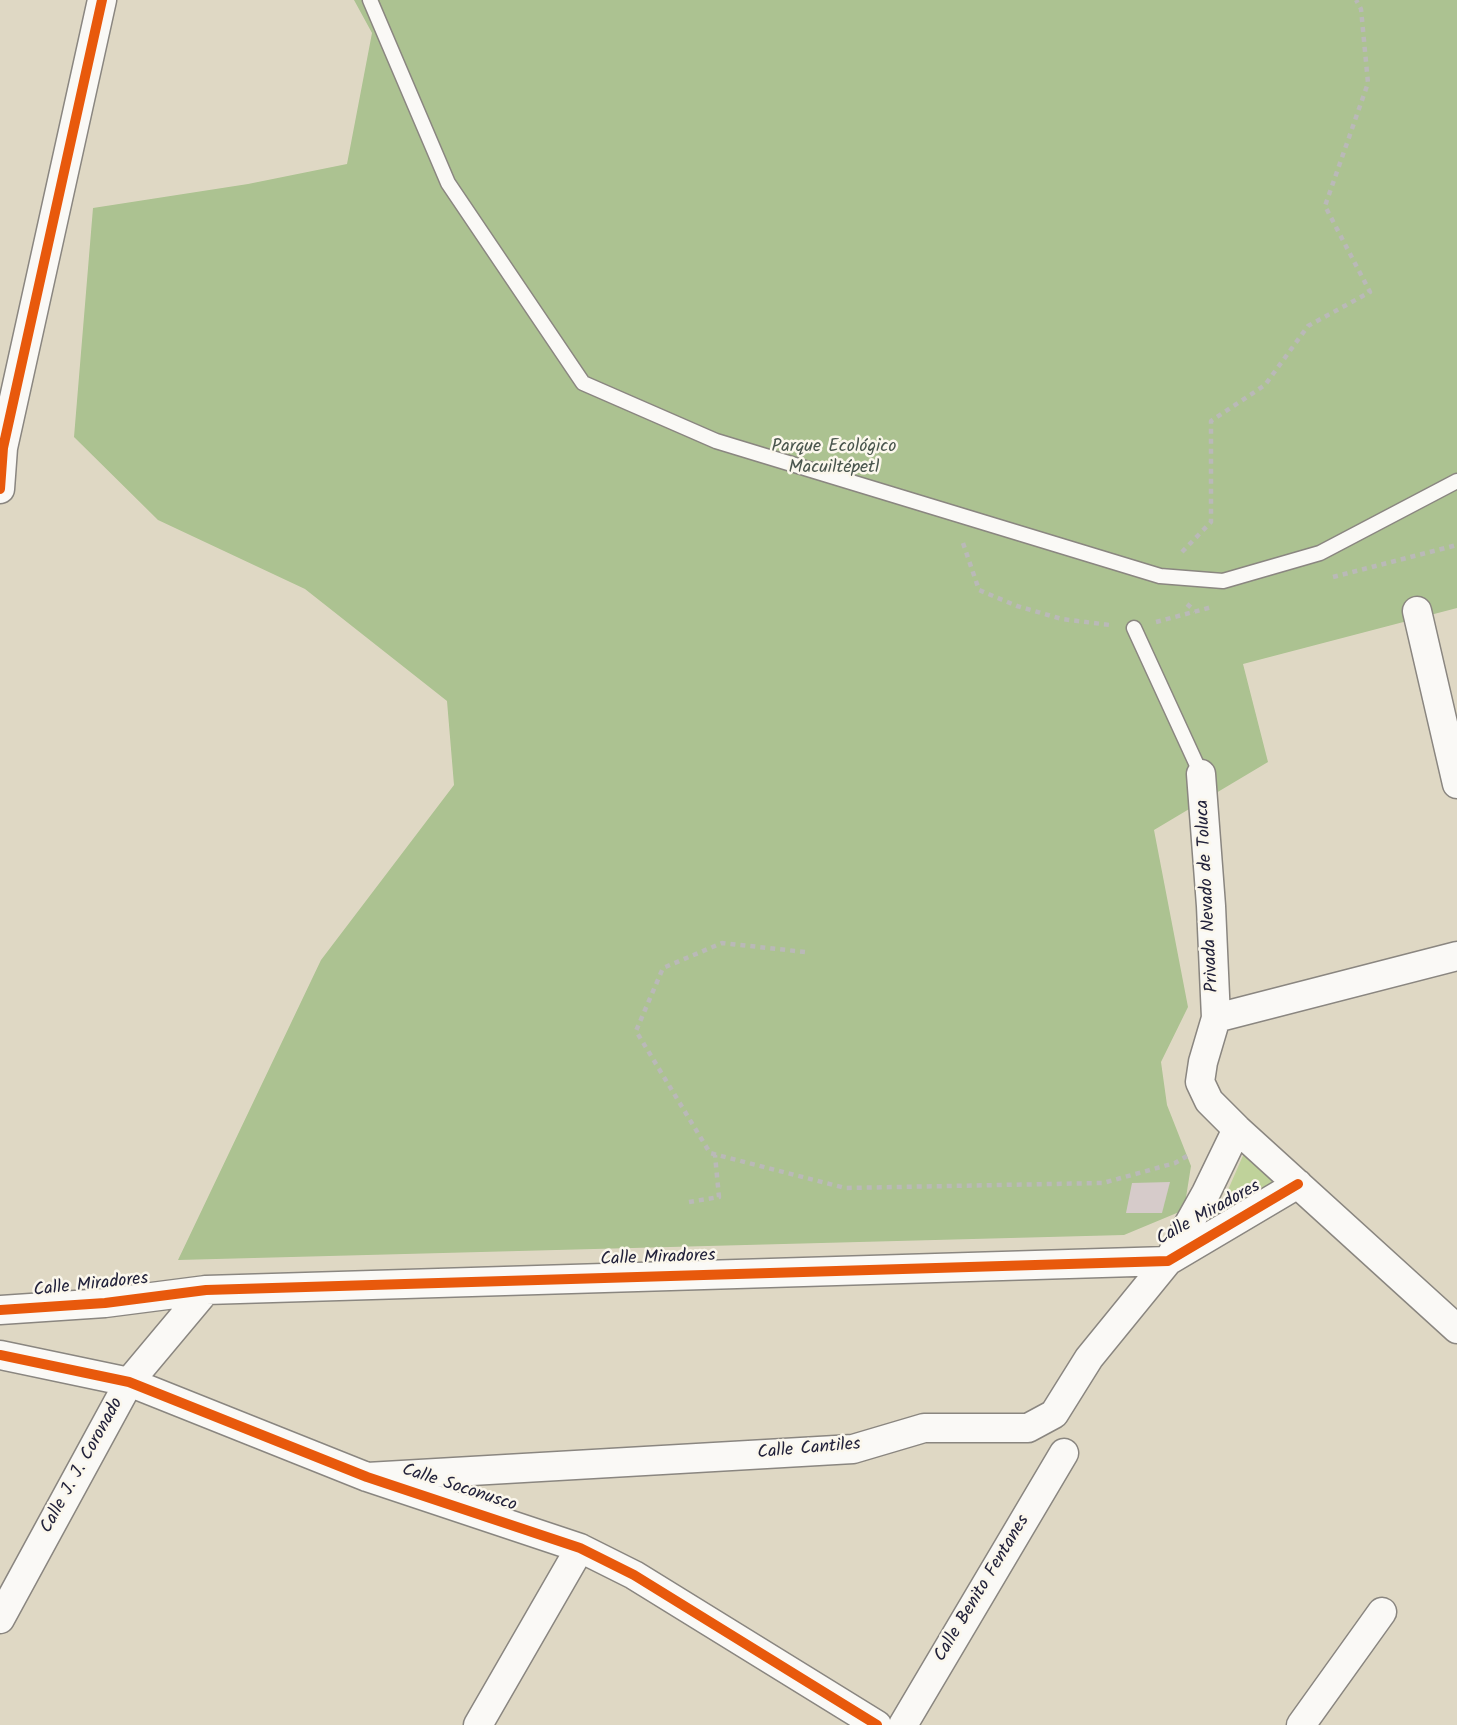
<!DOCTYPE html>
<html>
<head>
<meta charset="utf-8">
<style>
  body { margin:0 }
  canvas { display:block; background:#dfd8c4 }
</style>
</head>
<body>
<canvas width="1457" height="1725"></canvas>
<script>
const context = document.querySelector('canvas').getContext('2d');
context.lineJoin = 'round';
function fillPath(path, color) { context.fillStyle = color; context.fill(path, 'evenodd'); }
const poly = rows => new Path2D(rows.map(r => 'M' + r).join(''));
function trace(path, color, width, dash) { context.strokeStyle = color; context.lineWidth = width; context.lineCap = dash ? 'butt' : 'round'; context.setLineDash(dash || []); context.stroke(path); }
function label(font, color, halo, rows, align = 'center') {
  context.font = font + ' Kalam,sans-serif'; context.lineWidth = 5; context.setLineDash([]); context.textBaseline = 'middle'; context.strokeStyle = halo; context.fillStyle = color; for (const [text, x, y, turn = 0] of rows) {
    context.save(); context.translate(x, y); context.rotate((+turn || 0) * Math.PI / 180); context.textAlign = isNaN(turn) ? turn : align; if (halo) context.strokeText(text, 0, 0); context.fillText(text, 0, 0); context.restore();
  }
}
const green = poly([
  [1245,1151,1277,1183,1213,1224]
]);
const forest = poly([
  [354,0,1457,0,1457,608,1243,664,1268,762,1154,830,1188,1007,1161,1062,1167,1105,1191,1166,1184,1210,1124,1235,178,1260,321,960,454,785,447,701,305,589,158,520,74,437,93,208,248,184,347,164,372,33]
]);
const building = poly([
  [1170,1182,1162,1213,1126,1213,1132,1183]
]);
const path = poly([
  [963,543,979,590,1017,606,1062,619,1110,625],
  [1182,552,1211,522,1211,421,1265,385,1308,326,1370,292,1325,206,1368,83,1361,9,1356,0],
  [1333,577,1457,545],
  [1187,604,1195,611],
  [1156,622,1212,607],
  [805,952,722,943,663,968,636,1031,710,1153,845,1188,1103,1183,1175,1163,1187,1156],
  [689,1202,719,1197,715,1155]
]);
const lane = poly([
  [370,0,448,183,583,383,716,441,1160,576,1223,581,1320,553,1457,481],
  [1134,628,1201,774]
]);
const street = poly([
  [0,489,3,448,102,0],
  [1417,611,1457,784],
  [1201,774,1211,906,1216,1018,1203,1062,1200,1082,1209,1101,1237,1129,1457,1329],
  [1216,1018,1457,956],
  [0,1310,105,1303,206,1290,1168,1261,1298,1184],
  [0,1355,129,1382,367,1477,580,1548,634,1575,877,1725],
  [367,1477,853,1449,924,1428,1028,1428,1054,1414,1089,1358,1168,1261,1206,1193,1237,1129],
  [0,1619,129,1382,206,1290],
  [478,1725,580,1548],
  [903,1725,1064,1453],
  [1301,1725,1382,1612]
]);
const cycleway = poly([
  [0,489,3,448,102,0],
  [0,1310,105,1303,206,1290,1168,1261,1298,1184],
  [0,1355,129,1382,367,1477,580,1548,634,1575,877,1725]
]);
const parkNames = [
  ["Parque Ecológico",834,448],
  ["Macuiltépetl",834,469]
];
const streetNames = [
  ["Privada Nevado de Toluca",1209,896,-93],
  ["Calle Miradores",1209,1214,-29],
  ["Calle Miradores",658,1259,-2],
  ["Calle Miradores",91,1286,-6],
  ["Calle Cantiles",809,1450,-5],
  ["Calle J. J. Coronado",83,1466,-61],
  ["Calle Soconusco",459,1489,18],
  ["Calle Benito Fentanes",983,1589,-59]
];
fillPath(green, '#bfd29a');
fillPath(forest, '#acc291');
fillPath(building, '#d6cbca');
trace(lane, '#8a8680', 17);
trace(street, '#8a8680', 31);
trace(path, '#bab9b8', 4.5, [5, 5]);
trace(lane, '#faf9f6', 14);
trace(street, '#faf9f6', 28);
trace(cycleway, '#e8590c', 10);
label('18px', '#49554d', '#fbf7ec', parkNames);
label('18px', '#22223b', '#fbf7ec', streetNames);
</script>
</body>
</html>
